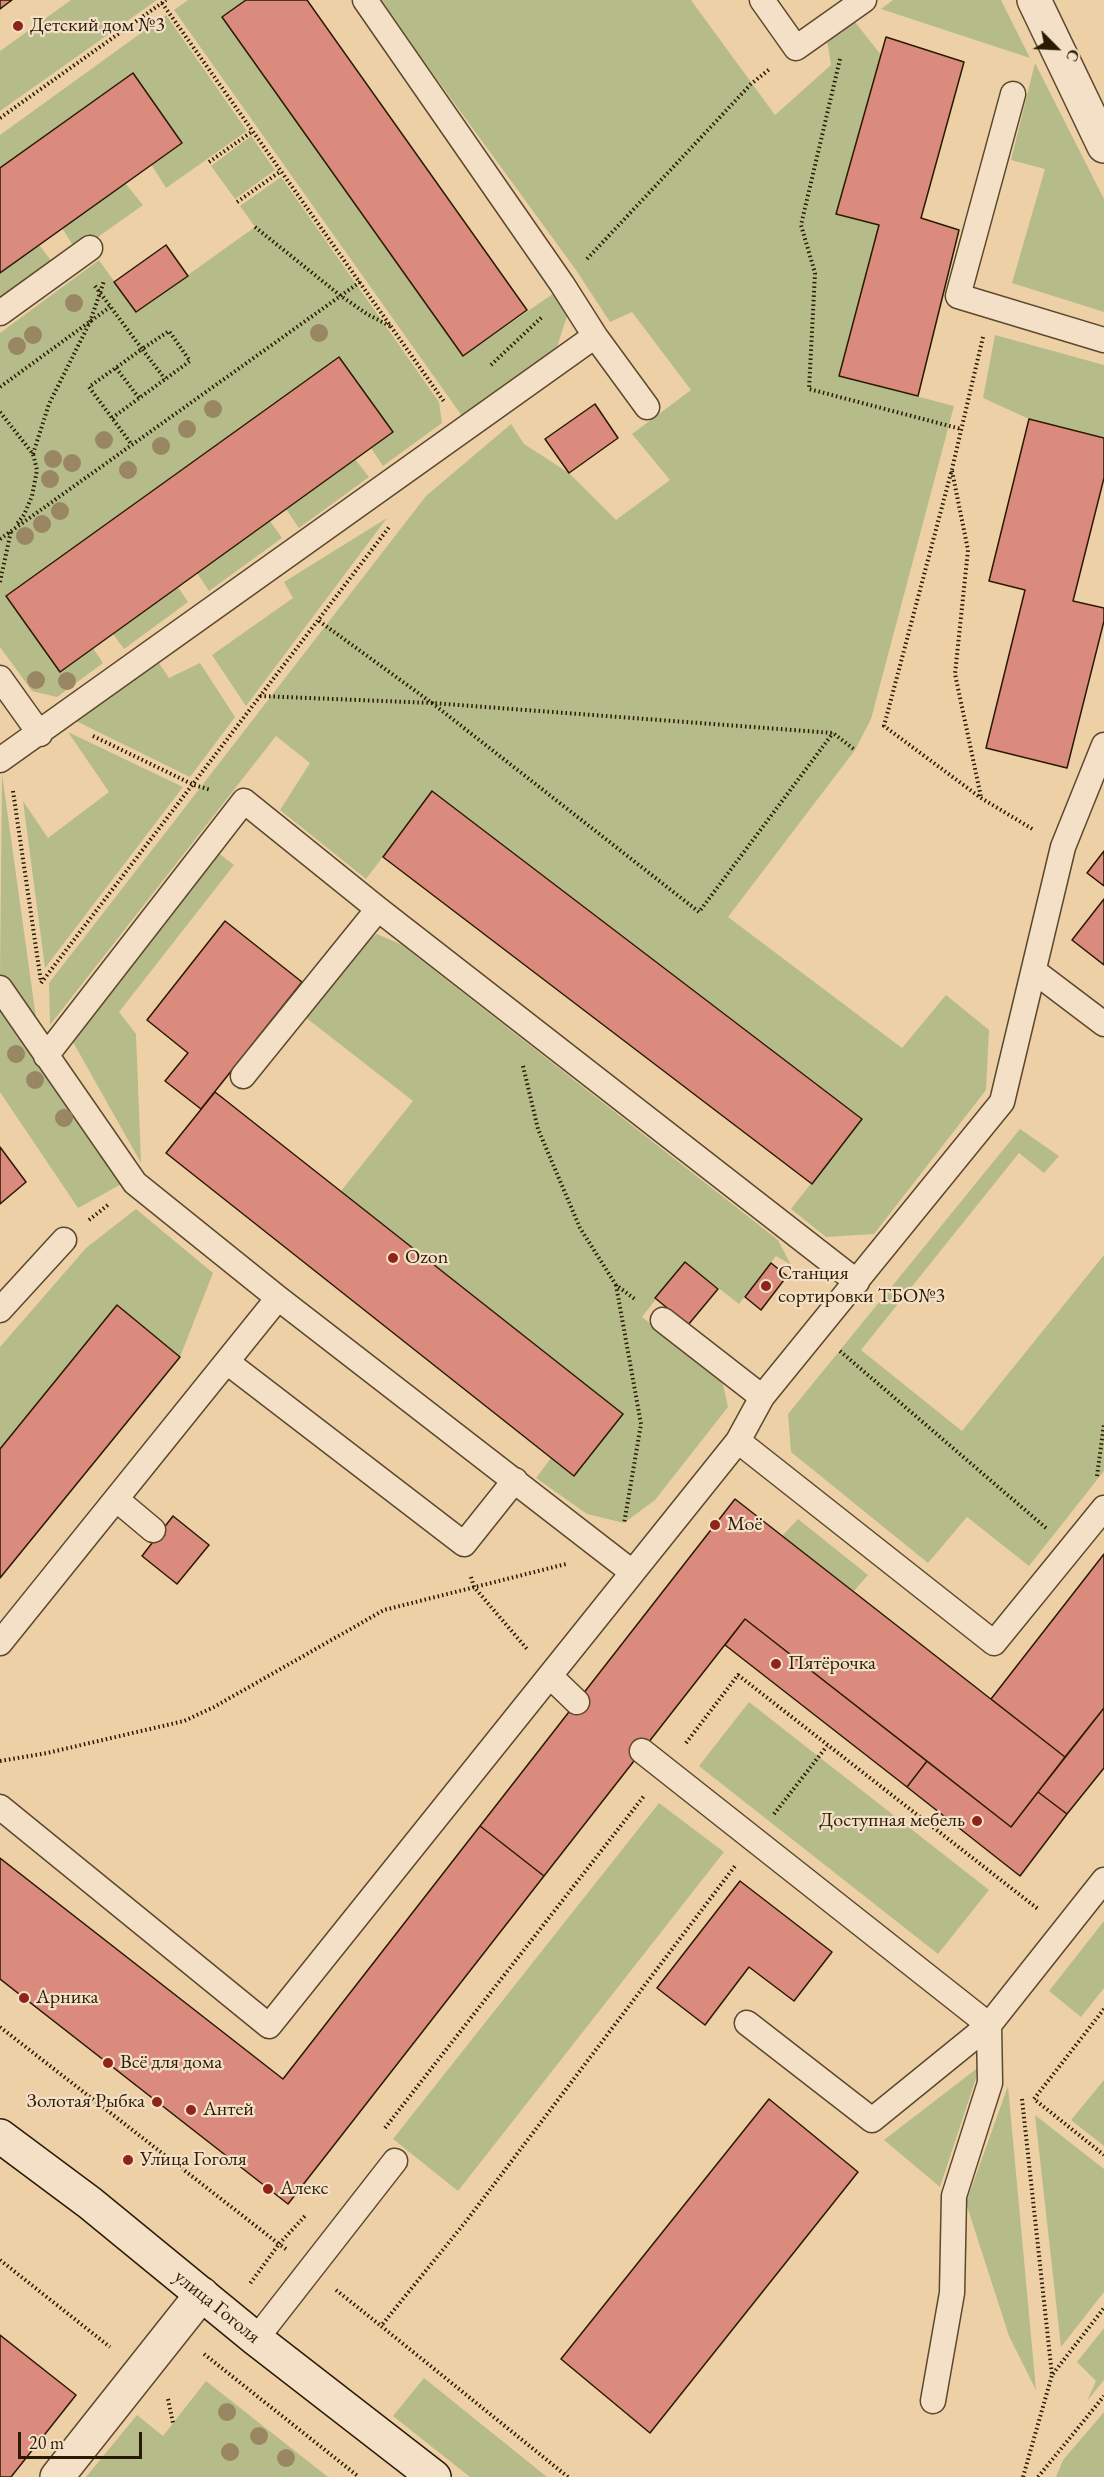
<!DOCTYPE html>
<html>
<head>
<meta charset="utf-8">
<style>
  body { margin:0 }
  #map { position:relative; width:1104px; height:2477px; overflow:hidden; background:#eed0a7; font-family:"EB Garamond",serif }
  canvas { display:block }
  .north { position:absolute; left:1026px; top:18px; width:60px; height:60px; -webkit-text-stroke:4px #f4e0c6; paint-order:stroke; rotate:114deg; font-size:16px; font-weight:700; line-height:24px; text-align:center; color:#2a1a04 }
  .north::after { content:''; display:block; margin:auto; width:21px; height:27px; background:#2a1a04; clip-path:polygon(50% 0,100% 100%,50% 72%,0 100%) }
  .scale { position:absolute; left:18px; top:2432px; width:124px; height:27px; box-sizing:border-box; border:3px solid #2a1a04; border-top:0; padding-left:8px; font-size:18px; line-height:21px; white-space:nowrap; color:#2a1a04; -webkit-text-stroke:4px #f4e0c6; paint-order:stroke }
</style>
</head>
<body>
<div id="map">
<canvas width="1104" height="2477"></canvas>
<div class="north">С</div>
<div class="scale">20 m</div>
</div>
<script>
const context = document.querySelector('canvas').getContext('2d');
context.lineJoin = 'round';
function fillPath(path, color) { context.fillStyle = color; context.fill(path, 'evenodd'); }
const poly = rows => new Path2D(rows.map(r => 'M' + r).join(''));
function trace(path, color, width, dash) { context.strokeStyle = color; context.lineWidth = width; context.lineCap = dash ? 'butt' : 'round'; context.setLineDash(dash || []); context.stroke(path); }
function label(font, color, halo, rows, align = 'center') {
  context.font = font + ' "EB Garamond",serif'; context.lineWidth = 4.5; context.setLineDash([]); context.textBaseline = 'middle'; context.strokeStyle = halo; context.fillStyle = color; for (const [text, x, y, turn = 0] of rows) {
    context.save(); context.translate(x, y); context.rotate((+turn || 0) * Math.PI / 180); context.textAlign = isNaN(turn) ? turn : align; if (halo) context.strokeText(text, 0, 0); context.fillText(text, 0, 0); context.restore();
  }
}
const green = poly([
  [71,0,157,0,0,111,0,51],
  [188,0,246,0,223,17,463,356,557,291,569,310,557,347,462,416,174,10],
  [379,0,691,0,775,115,831,65,827,40,855,22,881,55,837,214,879,225,839,376,954,406,871,719,855,750,728,917,902,1048,946,995,989,1030,986,1090,874,1234,826,1237,791,1209,862,1118,433,791,366,879,280,810,310,763,276,736,50,1025,49,983,426,496,511,424,524,444,569,473,616,520,670,480,632,434,691,390,632,312,610,322,576,270],
  [893,0,1001,0,1030,58,881,9],
  [166,15,247,131,166,188,151,164,182,143,133,73,0,168,0,135],
  [1035,63,1104,199,1104,312,1012,283,1045,169,1011,160],
  [251,136,275,170,235,199,211,166],
  [281,177,439,402,442,423,383,466,371,448,393,432,339,357,93,648,103,663,57,697,32,691,0,647,0,333,99,260,136,312,255,227,240,206],
  [125,183,143,205,77,252,62,228],
  [39,245,57,268,0,309,0,273],
  [995,335,1104,365,1104,438,1029,419,983,398],
  [355,459,369,477,299,528,286,509],
  [387,518,246,706,212,655,293,598,284,582],
  [270,521,282,538,209,591,197,573],
  [178,587,188,602,124,649,113,634],
  [159,663,169,678,200,663,235,717,190,777,76,721],
  [68,732,183,787,45,968,23,801,48,838,109,792],
  [2,774,38,1032,0,974],
  [217,852,234,865,119,1012,136,1034,141,1163,73,1042],
  [377,934,402,945,778,1240,791,1265,776,1256,739,1304,685,1262,642,1317,722,1380,728,1407,655,1500,624,1523,587,1514,536,1478,551,1458,574,1476,622,1414,341,1191,413,1101,305,1017,359,948],
  [0,1009,125,1182,78,1208,0,1092],
  [1020,1129,1059,1156,1044,1173,1019,1153,861,1350,962,1431,1104,1255,1104,1471,1029,1566,967,1517,928,1563,791,1452,788,1414],
  [136,1209,213,1273,180,1357,117,1306,0,1449,0,1347,86,1248],
  [798,1519,868,1575,854,1591,782,1536],
  [749,1702,989,1890,938,1954,699,1766],
  [659,1803,724,1852,458,2191,393,2139],
  [1104,1921,1104,1988,1081,2017,1049,1991],
  [980,2066,940,2187,884,2140],
  [1104,2080,1104,2146,1071,2120],
  [1008,2086,1036,2390,1009,2336,966,2203],
  [1035,2115,1104,2169,1104,2292,1061,2347],
  [1104,2328,1104,2380,1087,2401,1096,2381,1077,2362],
  [424,2378,547,2477,470,2477,393,2416],
  [206,2381,328,2477,86,2477,137,2415,163,2436],
  [1104,2412,1104,2477,1056,2477,1063,2460]
]);
const building = poly([
  [0,0,12,0,0,9,0,0],
  [246,0,307,0,527,310,463,356,222,17,246,0],
  [886,37,964,62,921,218,959,230,918,396,839,376,879,225,836,214,886,37],
  [133,73,182,143,0,273,0,168,133,73],
  [166,245,188,276,136,312,114,282,166,245],
  [339,357,393,432,60,672,6,596,339,357],
  [595,404,618,438,569,473,545,439,595,404],
  [1029,419,1104,438,1104,478,1073,601,1104,608,1104,621,1067,768,986,748,1025,590,989,581,1029,419],
  [432,791,862,1119,812,1184,383,857,432,791],
  [1104,851,1104,886,1087,873,1104,851],
  [1104,899,1104,965,1072,940,1104,899],
  [225,921,302,982,201,1109,165,1081,188,1053,147,1020,225,921],
  [215,1092,623,1414,574,1476,166,1153,215,1092],
  [0,1147,26,1182,0,1204,0,1147],
  [685,1262,718,1289,688,1325,655,1298,685,1262],
  [771,1263,787,1276,761,1310,745,1297,771,1263],
  [117,1305,180,1357,0,1578,0,1449,117,1305],
  [735,1499,1065,1757,1011,1827,745,1619,544,1876,480,1826,735,1499],
  [173,1516,209,1545,177,1584,142,1556,173,1516],
  [1104,1554,1104,1708,1065,1757,991,1699,1104,1554],
  [745,1619,927,1761,907,1787,725,1645,745,1619],
  [1104,1708,1104,1768,1067,1814,1038,1792,1104,1708],
  [927,1761,1011,1827,1038,1792,1067,1814,1020,1876,907,1787,927,1761],
  [480,1826,544,1876,288,2204,0,1979,0,1858,283,2079,480,1826],
  [740,1881,832,1952,794,2001,749,1967,705,2025,657,1988,740,1881],
  [769,2099,858,2172,650,2433,561,2359,769,2099],
  [0,2335,76,2395,11,2477,0,2477,0,2335]
]);
const path = poly([
  [162,3,445,403],
  [840,59,801,225,815,273,809,389,961,429],
  [0,118,166,0],
  [209,162,253,131],
  [237,202,281,171],
  [255,227,341,296,367,314,390,326],
  [587,259,751,84,771,68],
  [95,286,142,349,89,387,132,445],
  [983,337,952,469,884,726,981,798,1034,830],
  [491,365,542,317],
  [116,368,139,398],
  [0,387,110,307],
  [0,412,33,454,37,470,32,496,24,515,16,525],
  [112,418,190,361,169,331,142,349,165,379],
  [33,454,49,404,90,322,104,281],
  [952,471,968,550,955,674,981,797],
  [0,539,360,282],
  [0,582,11,531],
  [319,621,432,703,699,912,833,733],
  [260,696,432,703,833,733,855,750],
  [93,736,194,785,211,790],
  [13,791,41,982],
  [41,983,390,526],
  [523,1066,538,1129,580,1228,616,1285,636,1300],
  [89,1220,109,1204],
  [616,1285,641,1424,624,1524],
  [840,1351,1046,1528],
  [1097,1476,1104,1424],
  [471,1577,474,1587,527,1649],
  [686,1743,738,1675,1038,1909],
  [0,1761,47,1753,184,1721,214,1707,384,1610,566,1564],
  [774,1814,827,1746],
  [1104,2009,1034,2099,1104,2155],
  [0,2027,279,2244,249,2285],
  [1022,2099,1052,2375,1104,2308],
  [385,2128,644,1796],
  [286,2249,279,2244,305,2216],
  [0,2260,110,2347],
  [336,2290,381,2326],
  [204,2354,359,2477],
  [168,2399,173,2423],
  [568,2477,381,2326,467,2220,735,1866],
  [1023,2477,1052,2375],
  [1038,2477,1104,2396]
]);
const lane = poly([
  [762,0,796,48,864,0],
  [1013,94,958,296,1104,340],
  [0,313,90,248],
  [595,336,647,407],
  [0,678,40,734],
  [0,760,595,336,562,284,365,0],
  [1034,971,1104,1024],
  [0,988,135,1183,278,1298,632,1572],
  [46,1056,244,801,378,909,857,1282],
  [243,1076,378,909],
  [0,1310,64,1240],
  [663,1320,762,1397],
  [227,1362,464,1544,515,1480],
  [738,1441,994,1643,1104,1508],
  [116,1499,153,1530],
  [0,1643,278,1298],
  [551,1677,577,1702],
  [642,1751,989,2025,1104,1880],
  [0,1807,269,2026,738,1441,762,1397,1002,1102,1063,847,1104,745],
  [747,2023,872,2120,989,2025],
  [256,2339,395,2161],
  [933,2401,952,2293,954,2196,990,2083,989,2025]
]);
const street = poly([
  [1034,0,1104,146],
  [57,2477,202,2294]
]);
const secondary = poly([
  [0,2136,90,2203,256,2339,434,2477]
]);
const trees = [
  [74,303],
  [319,333],
  [33,335],
  [17,346],
  [213,409],
  [187,429],
  [104,440],
  [161,446],
  [53,459],
  [72,463],
  [128,470],
  [50,479],
  [60,511],
  [42,524],
  [25,536],
  [36,680],
  [67,681],
  [16,1054],
  [35,1080],
  [64,1118],
  [227,2412],
  [259,2436],
  [230,2452],
  [286,2458]
];
const markers = [
  [18,26,6,"#8f2418"],
  [393,1258,6,"#8f2418"],
  [766,1286,6,"#8f2418"],
  [715,1525,6,"#8f2418"],
  [776,1664,6,"#8f2418"],
  [977,1821,6,"#8f2418"],
  [24,1998,6,"#8f2418"],
  [108,2063,6,"#8f2418"],
  [157,2102,6,"#8f2418"],
  [191,2110,6,"#8f2418"],
  [128,2160,6,"#8f2418"],
  [268,2189,6,"#8f2418"]
];
const poiNames = [
  ["Детский дом №3",30,26],
  ["Ozon",405,1258],
  ["Станция",778,1274],
  ["сортировки ТБО№3",778,1297],
  ["Моё",727,1525],
  ["Пятёрочка",788,1664],
  ["Доступная мебель",965,1821,"right"],
  ["Арника",36,1998],
  ["Всё для дома",120,2063],
  ["Золотая Рыбка",145,2102,"right"],
  ["Антей",203,2110],
  ["Улица Гоголя",140,2160],
  ["Алекс",280,2189]
];
const streetNames = [
  ["улица Гоголя",217,2307,39]
];
fillPath(green, '#b6bc89');
fillPath(building, '#db8b7d');
trace(building, '#2a1a04', 1.5);
trace(lane, '#5b482d', 27);
trace(street, '#5b482d', 36);
trace(secondary, '#2a1a04', 36);
trace(path, '#2a1a04', 4, [1.5, 3]);
trace(lane, '#f4e0c6', 24);
trace(street, '#f4e0c6', 33);
trace(secondary, '#f4e0c6', 33);
context.fillStyle = '#998763';
for (const [x, y] of trees) { context.beginPath(); context.arc(x, y, 9, 0, 2 * Math.PI); context.fill(); }
for (const [x, y, r, color] of markers) { const dot = new Path2D(); dot.arc(x, y, r, 0, 2 * Math.PI); context.fillStyle = color; context.fill(dot); trace(dot, '#f4e0c6', 2); }
label('20px', '#2a1a04', '#f4e0c6', poiNames, 'left');
label('20px', '#2a1a04', '#f4e0c6', streetNames);
</script>
</body>
</html>
